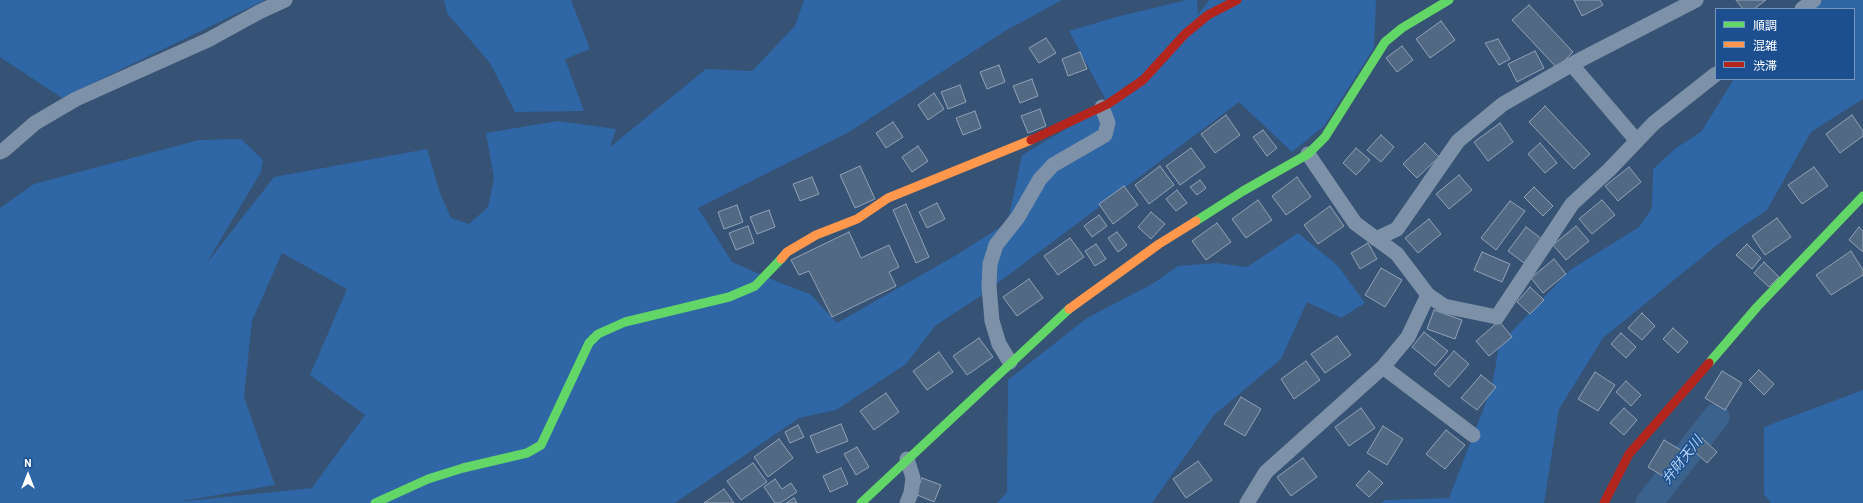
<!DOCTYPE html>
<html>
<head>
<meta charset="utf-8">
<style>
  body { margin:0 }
  #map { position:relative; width:1863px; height:503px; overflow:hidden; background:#365274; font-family:Barlow,"Noto Sans JP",sans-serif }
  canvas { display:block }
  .legend { position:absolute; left:1715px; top:8px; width:140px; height:72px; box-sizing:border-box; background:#1b4f8f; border:1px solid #7695bc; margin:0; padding:5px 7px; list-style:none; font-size:12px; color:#fff }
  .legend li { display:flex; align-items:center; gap:8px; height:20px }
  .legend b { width:20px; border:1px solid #7695bc }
  .north { position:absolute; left:8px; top:455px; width:40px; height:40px; -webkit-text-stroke:3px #1b4f8f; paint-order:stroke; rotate:0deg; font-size:11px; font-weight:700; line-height:16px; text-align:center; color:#fff }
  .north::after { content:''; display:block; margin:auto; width:14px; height:18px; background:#fff; clip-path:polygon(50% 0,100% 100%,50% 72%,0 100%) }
</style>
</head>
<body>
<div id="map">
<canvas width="1863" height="503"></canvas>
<ul class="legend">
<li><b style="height:5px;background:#63d668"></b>順調</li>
<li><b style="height:5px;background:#ff974d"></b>混雑</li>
<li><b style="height:5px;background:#b3261e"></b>渋滞</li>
</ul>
<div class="north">N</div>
</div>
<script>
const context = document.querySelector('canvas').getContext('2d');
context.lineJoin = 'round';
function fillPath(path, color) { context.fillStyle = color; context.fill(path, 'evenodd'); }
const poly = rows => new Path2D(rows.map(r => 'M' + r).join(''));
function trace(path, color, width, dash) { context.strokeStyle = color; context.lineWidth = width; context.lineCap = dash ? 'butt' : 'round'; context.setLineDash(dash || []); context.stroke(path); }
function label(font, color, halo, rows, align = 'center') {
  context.font = font + ' Barlow,"Noto Sans JP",sans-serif'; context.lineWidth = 3; context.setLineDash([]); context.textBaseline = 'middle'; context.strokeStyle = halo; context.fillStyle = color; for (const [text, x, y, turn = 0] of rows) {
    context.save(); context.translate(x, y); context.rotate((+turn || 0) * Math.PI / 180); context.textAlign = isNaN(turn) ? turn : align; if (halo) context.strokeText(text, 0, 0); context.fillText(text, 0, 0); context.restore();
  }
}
const green = poly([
  [0,0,265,0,62,98,0,57],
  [444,0,571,0,590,49,565,59,584,111,515,112,490,63,447,13],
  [804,0,1062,0,1005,31,849,132,698,208,732,262,778,282,810,294,837,323,958,254,1008,222,1022,155,1108,104,1069,31,1116,17,1187,0,1197,0,1198,15,1209,0,1376,0,1374,48,1324,126,1292,152,1239,102,982,295,935,326,906,364,836,410,799,418,675,503,0,503,0,208,34,184,199,140,241,139,263,160,261,172,206,264,274,177,427,149,440,193,451,218,469,224,488,207,494,178,486,133,558,121,616,129,610,147,706,69,752,71,795,26],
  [282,253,347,289,310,375,365,415,312,488,177,502,275,485,244,397,252,321],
  [1823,0,1863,0,1863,99,1811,132,1767,210,1727,237,1603,338,1559,409,1544,503,1381,503,1386,500,1449,498,1492,387,1499,345,1570,270,1639,227,1652,208,1653,169,1676,148,1701,132,1734,79,1854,79,1854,9,1812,9],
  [1298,233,1338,266,1365,303,1341,318,1307,302,1281,359,1214,415,1152,503,997,503,1007,492,1008,380,1087,318,1152,284,1178,266,1216,263,1247,267],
  [1863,390,1863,503,1771,503,1764,494,1764,427]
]);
const river = poly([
  [1649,503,1716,417]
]);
const building = poly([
  [1574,0,1600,0,1603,5,1582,16,1574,0],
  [1736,0,1766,0,1754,9,1743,9,1736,0],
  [1529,5,1573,52,1557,68,1512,20,1529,5],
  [1441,21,1455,40,1430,58,1416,39,1441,21],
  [1046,38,1056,53,1039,63,1029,48,1046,38],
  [1498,39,1510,59,1499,65,1485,43,1498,39],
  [1402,46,1413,60,1397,72,1386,58,1402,46],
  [1535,51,1544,68,1517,82,1508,64,1535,51],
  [1080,52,1087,69,1068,76,1062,59,1080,52],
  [999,65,1005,82,987,89,980,72,999,65],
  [1032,79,1038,96,1020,103,1013,86,1032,79],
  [960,85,966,102,948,109,941,92,960,85],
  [934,93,944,109,928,120,918,105,934,93],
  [1545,106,1590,154,1574,169,1529,122,1545,106],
  [1040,109,1046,126,1028,133,1021,116,1040,109],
  [975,111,981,128,963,135,956,118,975,111],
  [1226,115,1240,135,1215,153,1201,134,1226,115],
  [1852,115,1863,131,1863,136,1840,153,1826,134,1852,115],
  [893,122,903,137,886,148,876,133,893,122],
  [1500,123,1513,142,1488,161,1474,142,1500,123],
  [1263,130,1277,148,1267,156,1253,137,1263,130],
  [1381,135,1394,147,1381,162,1367,150,1381,135],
  [1425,143,1439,157,1417,178,1403,164,1425,143],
  [1540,143,1557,163,1545,173,1528,154,1540,143],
  [918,146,928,161,912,172,902,157,918,146],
  [1191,148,1205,167,1180,185,1166,166,1191,148],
  [1356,148,1370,160,1356,175,1343,163,1356,148],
  [860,166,875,199,855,208,840,175,860,166],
  [1160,166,1174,185,1149,204,1135,185,1160,166],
  [1629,167,1641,182,1618,201,1605,186,1629,167],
  [1814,167,1828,186,1802,204,1788,185,1814,167],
  [1459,175,1472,190,1449,209,1436,194,1459,175],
  [812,177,819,194,800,201,793,184,812,177],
  [1297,177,1311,197,1286,215,1272,196,1297,177],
  [1200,180,1206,188,1197,195,1190,187,1200,180],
  [1124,186,1138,205,1113,224,1099,204,1124,186],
  [1534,187,1553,206,1543,216,1524,197,1534,187],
  [1177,190,1187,203,1176,211,1166,199,1177,190],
  [1258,200,1272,220,1246,238,1232,219,1258,200],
  [1602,200,1615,215,1592,234,1579,219,1602,200],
  [1510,201,1525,211,1496,250,1481,238,1510,201],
  [937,203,945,219,927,228,919,212,937,203],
  [906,204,929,257,916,263,893,210,906,204],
  [737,205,743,222,724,229,718,212,737,205],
  [1330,206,1344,226,1318,244,1304,225,1330,206],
  [769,210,775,227,757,234,750,217,769,210],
  [1151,212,1165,224,1151,239,1138,227,1151,212],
  [1099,215,1107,226,1092,237,1084,226,1099,215],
  [1777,218,1791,237,1765,255,1752,236,1777,218],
  [1429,219,1441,234,1418,253,1405,238,1429,219],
  [1217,223,1231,242,1206,260,1192,241,1217,223],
  [748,226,754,243,736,250,729,233,748,226],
  [1576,226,1589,241,1566,260,1553,245,1576,226],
  [1526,227,1542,239,1524,263,1508,251,1526,227],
  [1859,227,1863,231,1863,252,1849,240,1859,227],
  [849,232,861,258,889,245,899,267,889,272,896,286,832,317,809,271,799,275,791,260,849,232],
  [1117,232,1127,245,1118,252,1108,238,1117,232],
  [1070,238,1084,257,1058,275,1044,256,1070,238],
  [1368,243,1377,259,1360,269,1351,253,1368,243],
  [1096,244,1106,259,1095,266,1085,251,1096,244],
  [1747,244,1761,258,1752,269,1736,255,1747,244],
  [1851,251,1863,270,1863,275,1831,295,1816,275,1851,251],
  [1482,252,1510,264,1502,282,1474,270,1482,252],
  [1554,259,1566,274,1543,293,1531,278,1554,259],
  [1764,262,1779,277,1769,287,1754,273,1764,262],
  [1381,268,1402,280,1385,307,1365,295,1381,268],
  [1029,279,1043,298,1017,316,1003,297,1029,279],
  [1530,287,1544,300,1530,314,1517,302,1530,287],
  [1434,310,1462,320,1455,339,1427,329,1434,310],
  [1642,313,1655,326,1642,340,1628,328,1642,313],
  [1499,321,1512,337,1489,356,1476,341,1499,321],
  [1673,328,1688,342,1678,353,1663,339,1673,328],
  [1424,332,1448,351,1435,366,1412,347,1424,332],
  [1621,333,1636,347,1626,358,1611,344,1621,333],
  [1337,336,1351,355,1325,373,1311,354,1337,336],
  [979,338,993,357,967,375,953,356,979,338],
  [1454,351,1469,364,1449,387,1434,374,1454,351],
  [939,352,953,372,927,390,913,371,939,352],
  [1306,361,1320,380,1294,399,1281,379,1306,361],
  [1759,370,1774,384,1764,395,1749,380,1759,370],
  [1722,371,1742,383,1725,410,1705,398,1722,371],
  [1595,372,1615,385,1598,411,1578,399,1595,372],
  [1481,375,1496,387,1477,410,1461,398,1481,375],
  [1626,381,1641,395,1631,406,1616,392,1626,381],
  [886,393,899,412,874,430,860,411,886,393],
  [1241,397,1261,409,1245,436,1224,424,1241,397],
  [1361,408,1375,428,1349,446,1335,427,1361,408],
  [1624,408,1637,420,1624,435,1610,423,1624,408],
  [841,424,848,441,817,453,810,436,841,424],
  [798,425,804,437,790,443,785,432,798,425],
  [1383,426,1403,439,1387,465,1367,453,1383,426],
  [1446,430,1465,445,1445,469,1426,454,1446,430],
  [1702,438,1717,452,1707,463,1692,449,1702,438],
  [779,439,793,458,768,477,754,457,779,439],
  [1664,440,1684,452,1668,479,1648,467,1664,440],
  [857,447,869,467,856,475,844,454,857,447],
  [1303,458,1317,477,1291,496,1277,477,1303,458],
  [1198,461,1212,480,1186,498,1173,479,1198,461],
  [753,463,767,482,741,500,727,481,753,463],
  [841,468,848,484,830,492,823,476,841,468],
  [1369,471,1383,483,1369,497,1356,485,1369,471],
  [922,478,941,485,934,502,915,494,922,478],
  [775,479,782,489,791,483,797,492,780,503,775,503,764,487,775,479],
  [724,489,734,503,704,503,724,489],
  [794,498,797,503,786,503,794,498]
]);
const street = poly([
  [1802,9,1814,0],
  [1572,65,1637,141],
  [0,152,4,150,35,123,76,99,208,40,259,12,285,0],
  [1308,154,1355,223,1397,254,1428,295,1444,306,1497,317,1572,204,1609,170,1654,123,1716,74],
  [1376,239,1397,229,1458,141,1503,104,1576,62,1696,0],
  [1010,362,999,344,992,321,989,286,990,264,996,245,1018,217,1040,179,1053,165,1105,135,1108,123,1102,107],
  [1383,367,1473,435],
  [907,503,911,493,913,478,907,459],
  [1247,503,1266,472,1383,367,1408,337,1428,295]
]);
const fast = poly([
  [1196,221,1243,191,1308,154,1325,137,1385,42,1402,28,1449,0],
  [1709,363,1757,307,1863,196],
  [375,503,428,479,463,468,527,453,541,445,589,343,598,334,625,322,729,297,755,286,781,259],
  [861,503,1069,309]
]);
const slow = poly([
  [781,259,787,252,816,235,857,219,888,198,1031,140],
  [1069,309,1159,244,1196,221]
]);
const jam = poly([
  [1031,140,1108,104,1143,80,1185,34,1208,15,1237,0],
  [1604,503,1629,454,1709,363]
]);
const waterNames = [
  ["弁財天川",1682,460,-52]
];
fillPath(green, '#2f66a5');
trace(river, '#3b618d', 27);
fillPath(building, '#526984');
trace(building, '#92a2b6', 1);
trace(street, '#7d92a8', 15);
trace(fast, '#63d668', 9);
trace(slow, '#ff974d', 9);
trace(jam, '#b3261e', 9);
label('italic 14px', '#b5d3f5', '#1b4f8f', waterNames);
</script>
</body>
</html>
